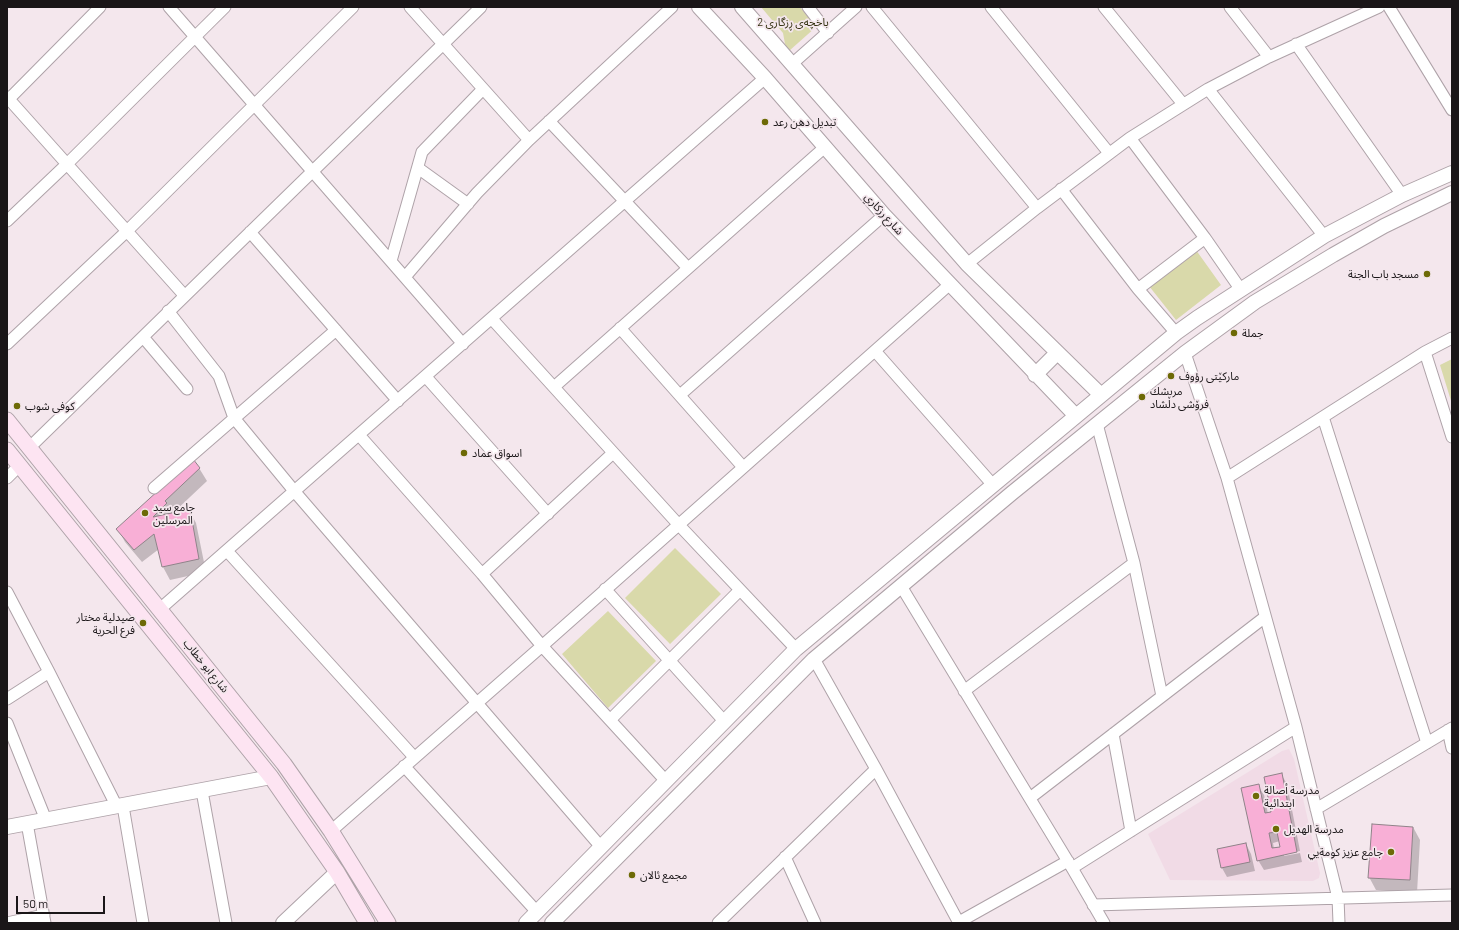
<!DOCTYPE html>
<html>
<head>
<meta charset="utf-8">
<style>
  body { margin:0 }
  #map { position:relative; width:1459px; height:930px; overflow:hidden; background:#f4e7ed; font-family:Barlow,sans-serif }
  canvas { display:block }
  .frame { position:absolute; inset:0; border:8px solid #1a1618; pointer-events:none }
  .scale { position:absolute; left:16px; top:896px; width:89px; height:18px; box-sizing:border-box; border:2px solid #1a1618; border-top:0; padding-left:5px; font-size:12px; line-height:14px; white-space:nowrap; color:#1a1618; -webkit-text-stroke:3px #f4e7ed; paint-order:stroke }
</style>
</head>
<body>
<div id="map">
<canvas width="1459" height="930"></canvas>
<div class="frame"></div>
<div class="scale">50 m</div>
</div>
<script>
const context = document.querySelector('canvas').getContext('2d');
context.lineJoin = 'round';
function fillPath(path, color) { context.fillStyle = color; context.fill(path, 'evenodd'); }
const poly = rows => new Path2D(rows.map(r => 'M' + r).join(''));
function trace(path, color, width, dash) { context.strokeStyle = color; context.lineWidth = width; context.lineCap = dash ? 'butt' : 'round'; context.setLineDash(dash || []); context.stroke(path); }
function label(font, color, halo, rows, align = 'center') {
  context.font = font + ' Barlow,"Noto Sans Arabic",sans-serif'; context.lineWidth = 3.5; context.setLineDash([]); context.textBaseline = 'middle'; context.strokeStyle = halo; context.fillStyle = color; for (const [text, x, y, turn = 0] of rows) {
    context.save(); context.translate(x, y); context.rotate((+turn || 0) * Math.PI / 180); context.textAlign = isNaN(turn) ? turn : align; if (halo) context.strokeText(text, 0, 0); context.fillText(text, 0, 0); context.restore();
  }
}
const built = poly([
  [1289,749,1294,759,1320,873,1319,878,1313,881,1170,880,1148,834,1282,751]
]);
const green = poly([
  [761,7,800,7,816,27,789,51,785,44,783,33],
  [1196,250,1221,285,1176,320,1149,286],
  [1452,359,1452,404,1440,365],
  [675,548,721,594,670,644,625,598],
  [608,611,656,661,608,708,562,654]
]);
const shadow = poly([
  [199,468,207,481,172,514,189,510,196,523,206,572,170,580,163,567,159,549,142,562,125,542,118,529],
  [1281,774,1287,784,1300,851,1284,854,1284,856,1300,853,1302,862,1264,870,1258,860,1258,786,1264,795,1268,814,1272,813],
  [1280,841,1281,847,1274,849,1273,843],
  [1413,827,1420,840,1417,893,1376,890,1369,877],
  [1246,844,1251,854,1255,871,1227,877,1222,868,1218,850]
]);
const building = poly([
  [193,459,200,468,165,501,167,503,153,517,190,509,199,559,162,567,154,534,134,550,116,529,193,459],
  [1282,773,1297,852,1257,861,1241,788,1259,784,1265,813,1271,812,1264,777,1282,773],
  [1277,832,1280,847,1272,848,1269,833,1277,832],
  [1372,824,1413,827,1410,880,1368,878,1372,824],
  [1246,843,1250,862,1221,868,1217,849,1246,843]
]);
const minor = poly([
  [169,7,463,344],
  [410,7,529,140],
  [808,7,828,33],
  [872,7,1037,208],
  [991,7,1109,153],
  [1104,7,1183,104],
  [1230,7,1269,57],
  [1389,7,1452,110],
  [1296,44,1402,195],
  [792,64,856,7],
  [1208,89,1324,236],
  [7,97,184,295],
  [7,101,100,7],
  [549,121,688,268],
  [1130,138,1205,238,1241,290],
  [418,168,468,204],
  [1061,189,1138,289,1176,333],
  [7,221,67,164,225,7],
  [250,232,398,401],
  [391,261,422,152,483,89],
  [967,264,1037,208,1130,138,1208,89,1269,57,1379,7],
  [405,277,477,193,529,140,672,7],
  [1138,289,1205,238],
  [168,311,219,376,234,418,295,492,601,847],
  [492,319,678,524,796,649],
  [620,328,743,467],
  [143,337,187,389],
  [7,344,127,231,353,7],
  [875,351,993,485],
  [1425,352,1452,437],
  [1185,353,1227,478,1296,727,1338,898,1339,923],
  [426,377,548,514],
  [554,387,825,147],
  [680,395,884,215],
  [1323,417,1427,743],
  [1097,424,1134,563,1162,696],
  [359,435,482,574,542,646,665,780],
  [29,448,481,7],
  [7,478,20,465],
  [1227,478,1425,352,1452,338],
  [154,488,336,330],
  [227,551,414,757],
  [482,574,613,453],
  [901,586,1072,868,1104,923],
  [605,589,724,721],
  [7,592,49,672,117,807],
  [160,609,765,78],
  [814,659,876,769,959,923],
  [964,691,1134,563],
  [7,699,49,672],
  [610,720,740,590],
  [7,723,46,820],
  [1448,730,1452,748],
  [1113,734,1131,831],
  [404,766,537,912],
  [202,791,226,923],
  [1030,798,1265,617],
  [123,806,143,923],
  [1316,809,1452,728],
  [27,823,45,923],
  [331,831,542,646,949,285],
  [785,857,815,923],
  [1072,868,1296,727],
  [1093,905,1452,895],
  [959,922,1068,861],
  [7,923,44,915],
  [718,923,876,769]
]);
const tertiary = poly([
  [699,7,765,78,884,215,1076,416],
  [742,7,967,264,1101,395],
  [1035,375,1056,354],
  [7,827,271,777],
  [283,923,337,872],
  [526,923,796,649,1176,333,1197,318,1324,236,1402,195,1452,173],
  [552,923,814,659,1012,493,1185,353,1255,302,1333,255,1384,226,1452,193]
]);
const secondary = poly([
  [7,420,284,764,331,831,388,923],
  [7,450,271,777,337,872,367,923]
]);
const markers = [
  [765,122,4,"#6d6a06"],
  [1427,274,4,"#6d6a06"],
  [1234,333,4,"#6d6a06"],
  [1171,376,4,"#6d6a06"],
  [1142,397,4,"#6d6a06"],
  [17,406,4,"#6d6a06"],
  [464,453,4,"#6d6a06"],
  [145,513,4,"#6d6a06"],
  [143,623,4,"#6d6a06"],
  [1256,796,4,"#6d6a06"],
  [1276,829,4,"#6d6a06"],
  [1391,852,4,"#6d6a06"],
  [632,875,4,"#6d6a06"]
];
const parkNames = [
  ["باخچەی ڕزگاری 2",793,22]
];
const poiNames = [
  ["تبديل دهن رعد",773,122],
  ["مسجد باب الجنة",1419,274,"right"],
  ["جملة",1242,333],
  ["ماركێتى رؤوف",1179,376],
  ["مريشك",1150,391],
  ["فرۆشى دڵشاد",1150,404],
  ["كوفى شوب",25,406],
  ["اسواق عماد",472,453],
  ["جامع سيد",153,507],
  ["المرسلين",153,520],
  ["صيدلية مختار",135,617,"right"],
  ["فرع الحرية",135,630,"right"],
  ["مدرسة أصالة",1264,790],
  ["ابتدائية",1264,803],
  ["مدرسة الهديل",1284,829],
  ["جامع عزيز كومةيي",1383,852,"right"],
  ["مجمع ئالان",640,875]
];
const streetNames = [
  ["شارع رزكاري",884,214,48],
  ["شارع ابو خطاب",206,666,51]
];
fillPath(built, '#f1dbe6');
fillPath(green, '#d9d9aa');
fillPath(shadow, '#0003');
fillPath(building, '#f8afd6');
trace(building, '#8f8389', 1);
trace(minor, '#aea2a8', 13);
trace(tertiary, '#aea2a8', 16);
trace(secondary, '#aea2a8', 17);
trace(minor, '#fff', 11);
trace(tertiary, '#fff', 14);
trace(secondary, '#fde4f2', 15);
for (const [x, y, r, color] of markers) { const dot = new Path2D(); dot.arc(x, y, r, 0, 2 * Math.PI); context.fillStyle = color; context.fill(dot); trace(dot, '#f4e7ed', 1.5); }
label('11px', '#333211', '#f4e7ed', parkNames);
label('11px', '#1a1618', '#f4e7ed', poiNames, 'left');
label('11px', '#1a1618', '#f4e7ed', streetNames);
</script>
</body>
</html>
